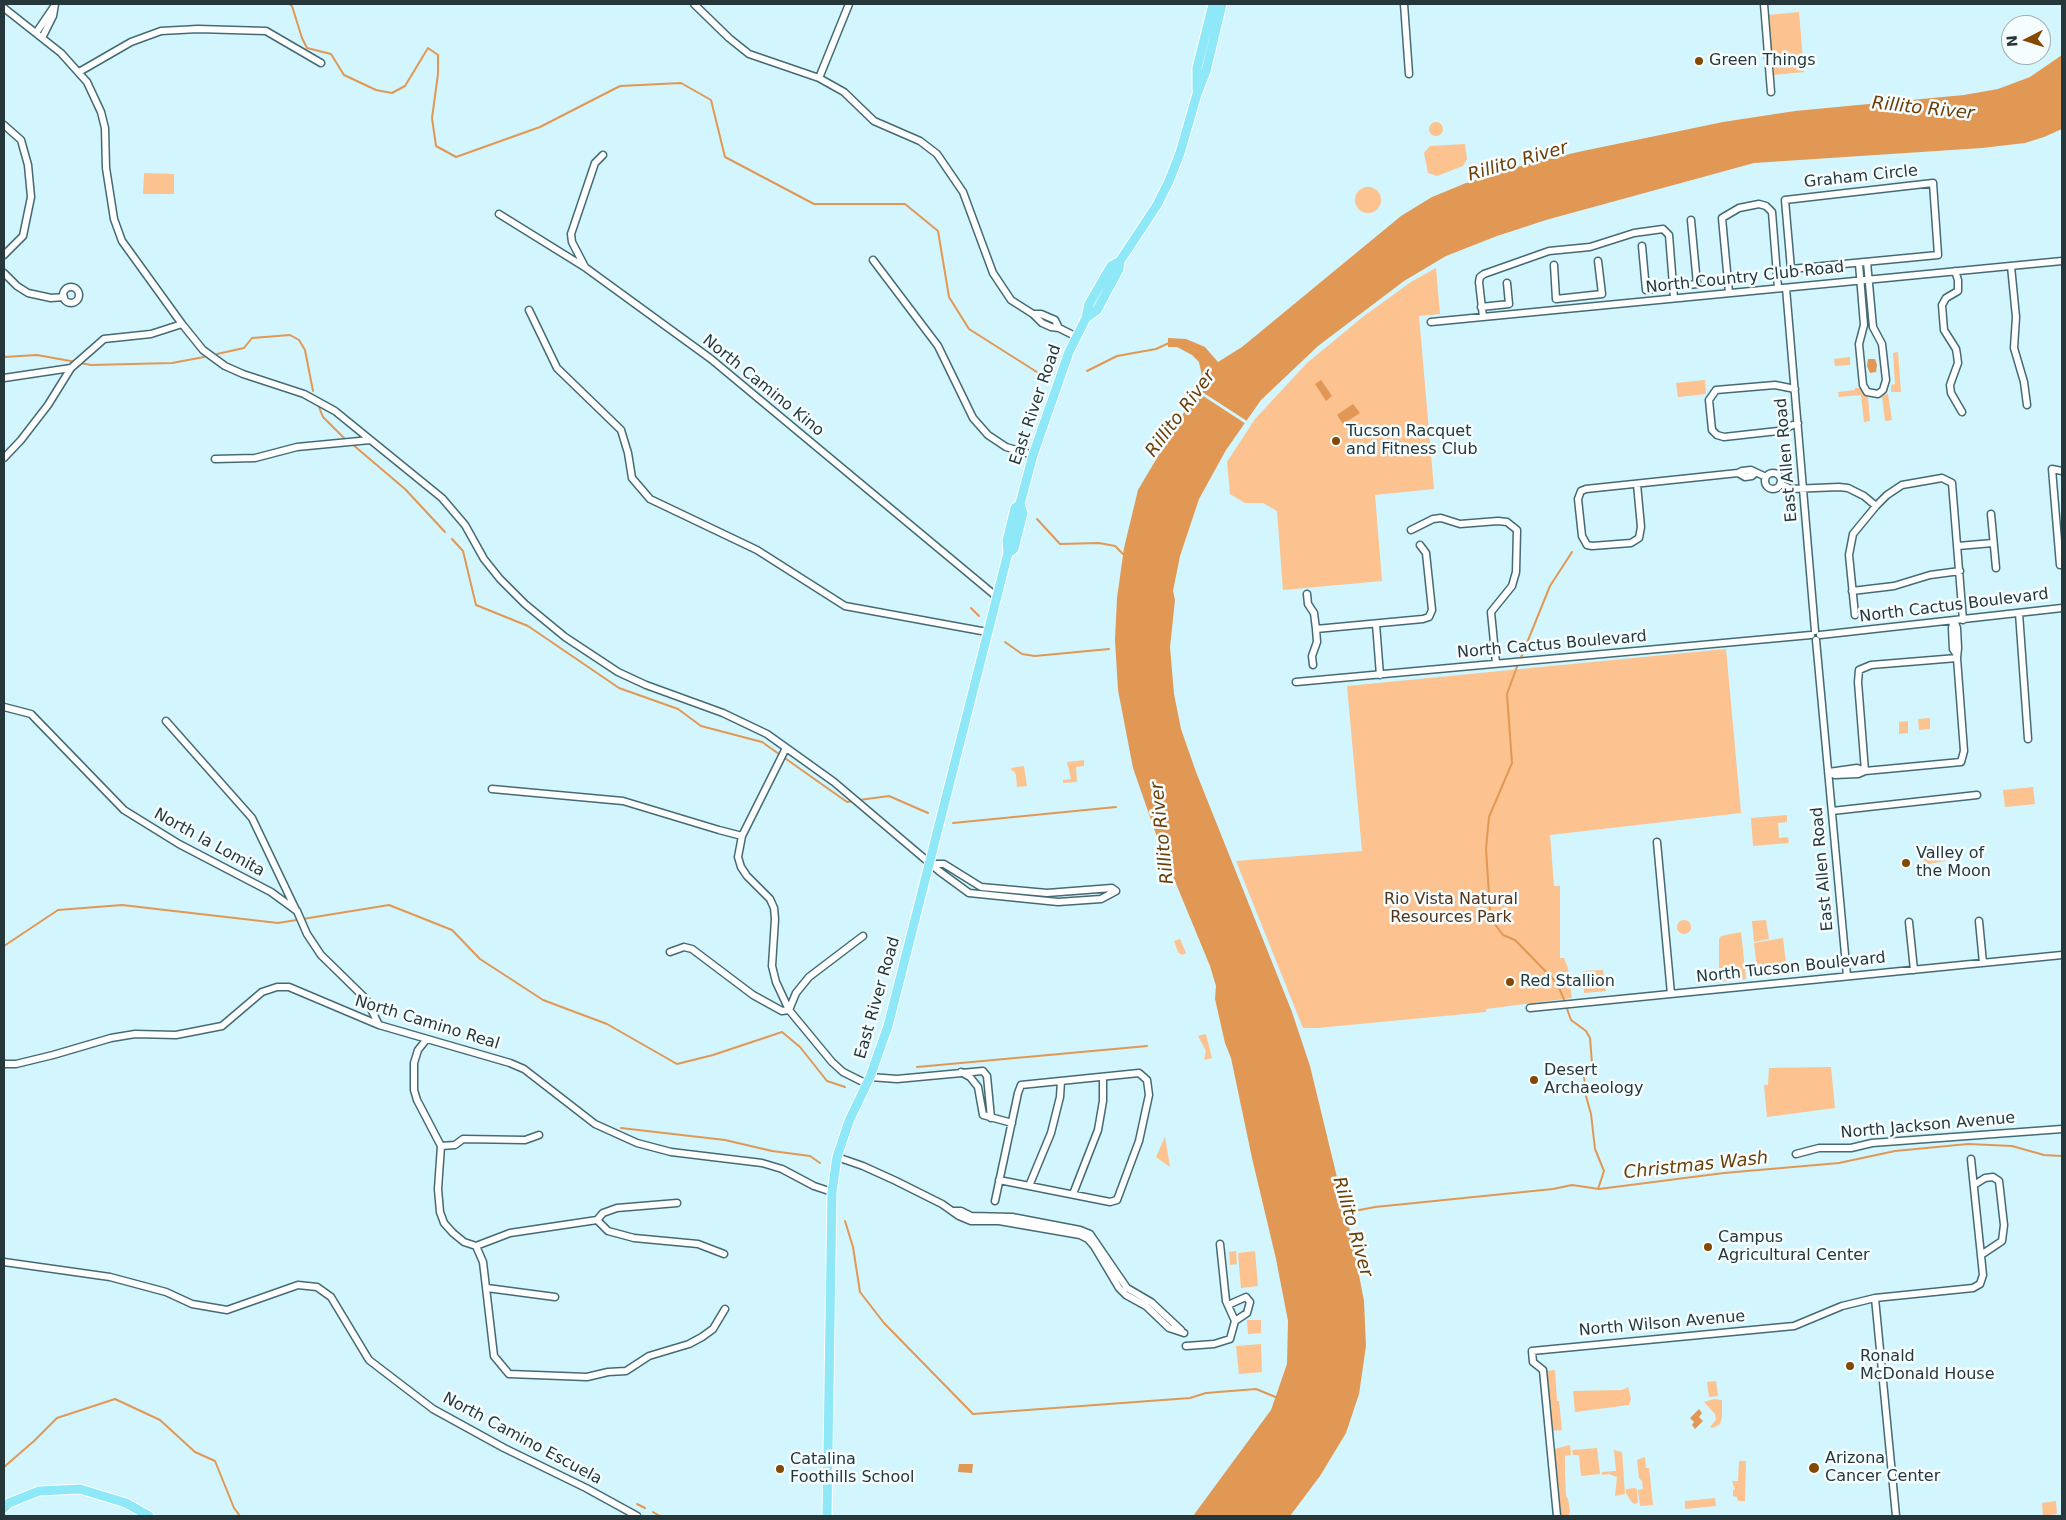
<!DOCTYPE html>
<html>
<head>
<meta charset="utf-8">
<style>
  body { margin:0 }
  #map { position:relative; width:2066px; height:1520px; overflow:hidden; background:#d3f5fd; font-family:"DejaVu Sans",sans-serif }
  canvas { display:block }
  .frame { position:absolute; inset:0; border:5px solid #26373b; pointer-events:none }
  .north { position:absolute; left:2001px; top:15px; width:50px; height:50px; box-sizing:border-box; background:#f5fdff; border:1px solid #a2aeb1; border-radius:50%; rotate:265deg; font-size:14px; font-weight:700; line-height:20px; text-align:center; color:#26373b }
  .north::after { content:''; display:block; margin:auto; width:18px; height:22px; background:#834900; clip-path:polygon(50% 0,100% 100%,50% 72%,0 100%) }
</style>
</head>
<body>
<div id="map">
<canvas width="2066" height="1520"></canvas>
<div class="frame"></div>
<div class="north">N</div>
</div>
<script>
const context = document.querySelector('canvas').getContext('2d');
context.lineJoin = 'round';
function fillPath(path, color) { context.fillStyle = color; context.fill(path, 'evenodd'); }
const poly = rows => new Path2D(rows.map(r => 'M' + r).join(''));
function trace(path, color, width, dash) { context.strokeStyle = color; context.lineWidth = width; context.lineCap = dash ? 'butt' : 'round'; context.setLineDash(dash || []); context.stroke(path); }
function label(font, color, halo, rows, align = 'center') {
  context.font = font + ' "DejaVu Sans",sans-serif'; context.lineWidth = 5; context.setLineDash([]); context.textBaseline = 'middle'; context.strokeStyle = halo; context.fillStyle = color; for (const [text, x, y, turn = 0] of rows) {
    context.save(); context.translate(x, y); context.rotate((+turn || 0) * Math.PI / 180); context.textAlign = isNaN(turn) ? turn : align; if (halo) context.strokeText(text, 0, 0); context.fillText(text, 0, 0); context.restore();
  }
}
const green = poly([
  [1799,12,1804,72,1774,75,1768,15],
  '1429 129a7 7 0 1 1 14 0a7 7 0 1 1-14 0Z',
  [1465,144,1467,159,1463,166,1437,176,1428,173,1424,153,1430,146],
  [144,173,174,174,174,194,143,194],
  '1355 200a13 13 0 1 1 26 0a13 13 0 1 1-26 0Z',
  [1436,268,1440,314,1419,316,1434,489,1375,495,1382,581,1283,590,1277,511,1263,503,1245,503,1230,494,1227,462,1255,419,1307,363,1364,316,1411,282],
  [1898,352,1901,392,1891,392,1891,385,1895,384,1893,353],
  [1850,357,1850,365,1835,366,1834,359],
  [1705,380,1706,394,1678,397,1676,383],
  [1855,388,1859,388,1868,397,1870,421,1864,422,1861,395,1839,397,1838,392,1855,390],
  [1888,394,1892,420,1885,421,1882,395],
  [1726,649,1741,813,1550,835,1554,886,1560,886,1560,958,1564,958,1568,968,1572,998,1486,1009,1486,1012,1317,1028,1303,1028,1236,861,1362,851,1347,686],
  [1930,718,1930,729,1919,730,1918,719],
  [1908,721,1908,733,1899,734,1899,722],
  [1084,760,1084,766,1076,767,1077,782,1063,783,1063,780,1071,779,1067,762],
  [1024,766,1027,786,1017,787,1016,775,1014,771,1012,771,1011,768],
  [2033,787,2035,804,2005,807,2003,790],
  [1787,815,1787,822,1778,823,1779,838,1788,837,1789,843,1753,846,1751,818],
  [1943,844,1945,861,1928,864,1923,862,1922,855,1924,852,1935,845],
  '1677 927a7 7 0 1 1 14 0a7 7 0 1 1-14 0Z',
  [1766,920,1769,939,1754,942,1752,921],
  [1741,932,1746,979,1719,982,1719,939,1721,936],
  [1783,938,1787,973,1758,977,1754,943],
  [1180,939,1186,953,1182,955,1178,952,1174,941],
  [1603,970,1606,991,1584,993,1582,971],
  [1206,1034,1212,1058,1204,1060,1206,1051,1198,1036],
  [1831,1067,1835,1108,1767,1117,1764,1085,1768,1085,1769,1068],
  [1165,1137,1170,1167,1156,1157],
  [1236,1251,1237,1264,1230,1265,1229,1252],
  [1255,1251,1258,1286,1241,1288,1238,1253],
  [1247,1320,1261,1320,1261,1333,1248,1334],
  [1261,1344,1262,1372,1239,1374,1236,1346],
  [1555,1370,1557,1401,1559,1401,1562,1430,1551,1431,1547,1371],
  [1716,1381,1718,1396,1709,1397,1707,1382],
  [1628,1387,1631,1399,1629,1405,1575,1412,1573,1391,1622,1390],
  [1714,1399,1722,1400,1722,1417,1720,1424,1713,1428,1710,1427,1716,1420,1715,1414,1704,1402],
  [1570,1445,1571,1455,1565,1456,1565,1473,1566,1496,1568,1499,1570,1511,1569,1516,1560,1516,1554,1449],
  [1597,1448,1600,1474,1581,1476,1579,1455,1573,1455,1572,1450],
  [1614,1450,1622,1452,1625,1494,1615,1496,1617,1477,1609,1474,1602,1475,1602,1472,1616,1471],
  [1645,1457,1646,1468,1649,1468,1653,1505,1640,1506,1638,1490,1643,1489,1642,1481,1639,1478,1637,1460],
  [1739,1461,1746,1461,1745,1501,1738,1501,1737,1497,1733,1496,1733,1490,1735,1490,1732,1481,1738,1481],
  [1635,1488,1637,1490,1638,1503,1634,1504,1630,1500,1626,1493,1626,1489],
  [1715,1498,1716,1506,1685,1509,1685,1501],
  [2056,1501,2057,1514,2043,1516,2042,1503]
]);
const water = poly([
  [2062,55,2062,129,2044,137,2025,143,1982,148,1754,163,1546,220,1497,236,1446,256,1404,281,1318,346,1261,400,1226,450,1199,499,1180,556,1173,591,1175,600,1170,647,1174,694,1181,729,1196,772,1292,1012,1310,1066,1352,1239,1364,1301,1366,1346,1359,1394,1346,1433,1320,1476,1290,1516,1193,1516,1271,1410,1287,1364,1288,1321,1276,1259,1252,1158,1231,1058,1225,1043,1215,999,1216,986,1210,966,1158,840,1133,768,1118,690,1115,640,1117,598,1124,548,1138,490,1196,392,1202,376,1199,362,1192,355,1177,347,1168,347,1168,338,1186,339,1205,347,1218,362,1242,347,1401,216,1432,197,1466,183,1524,165,1578,152,1723,122,1795,111,1964,95,1998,89,2030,77],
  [1868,359,1875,359,1877,365,1876,372,1870,373,1867,366],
  [1321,380,1332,396,1326,401,1315,384],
  [1353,404,1360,413,1343,424,1337,415],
  [1699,1409,1702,1413,1699,1417,1703,1421,1695,1429,1692,1425,1694,1422,1690,1418],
  [959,1464,973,1464,972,1473,958,1472]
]);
const pier = poly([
  [1196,388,1247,421,1246,424,1194,390]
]);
const stream = poly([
  [289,4,292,6,302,38,307,48,331,54,344,75,376,90,392,93,405,86,428,48,438,55,438,74,432,118,436,146,456,157,540,127,620,86,681,83,711,100,725,157,814,204,905,204,938,231,949,297,969,329,1040,374],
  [217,354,244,348,252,338,290,335,299,340,305,350,313,391],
  [4,357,37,355,76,362],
  [80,363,91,365,172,363,204,357],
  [1087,371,1117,356,1156,349,1169,343],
  [319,407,323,417,346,440],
  [352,444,405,489,445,532],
  [1037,519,1060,544,1099,543,1115,546,1123,554],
  [452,539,463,551,476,605,528,626,619,688,678,709,701,726,762,742,847,802,854,801],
  [971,608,979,616],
  [1005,642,1022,654,1035,656,1109,649],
  [1520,660,1550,586,1572,552],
  [1518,664,1507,694,1512,763,1489,817,1486,849,1490,910,1494,923,1503,935,1515,940,1557,983,1565,1002],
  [859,800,889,796,928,813],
  [953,823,1116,807],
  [4,946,58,910,122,905,278,923,389,905,452,930,480,959,543,1000,607,1024,677,1064,713,1055,782,1032,800,1047,827,1081,845,1087],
  [1566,1006,1571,1020,1586,1031,1590,1038,1592,1063,1584,1076,1586,1096,1591,1114,1595,1149,1604,1171,1598,1189],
  [917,1067,1147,1046],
  [621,1128,725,1140,772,1151,810,1156,820,1163],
  [1344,1213,1375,1207,1553,1189,1572,1185,1599,1189,1724,1173,1839,1163,1895,1151,1968,1144,2012,1146,2044,1155,2062,1156],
  [845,1221,853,1247,860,1292,884,1323,973,1414,1190,1398,1206,1393,1256,1389,1278,1398],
  [4,1467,34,1441,57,1418,115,1399,160,1420,195,1452,215,1461,234,1508,240,1516],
  [637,1504,645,1508],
  [653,1512,660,1516]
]);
const minor = poly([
  [694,4,729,38,749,54,819,78,844,92,874,121,920,141,937,154,963,192,993,273,1011,300,1033,314,1042,323,1051,327,1059,328,1055,320,1041,314,1033,314],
  [1404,4,1409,74],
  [1764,4,1771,92],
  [4,8,61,53,87,82,101,112,105,128,106,168,114,219,122,241,182,324,203,350,225,366,243,374,304,394,335,411,442,498,465,525,484,559,500,579,525,604,565,637,618,672,646,685,723,713,767,734,834,782,939,871,969,893,1058,902,1101,899,1116,891],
  [36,33,53,8],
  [42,38,53,16,55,4],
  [79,72,131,42,161,31,198,29,266,31,321,63],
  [819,78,849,4],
  [4,125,21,140,28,165,31,197,23,236,4,255],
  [1933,183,1938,255,1791,269,1785,200,1933,183],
  [499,214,586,268,711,359,997,597],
  [1642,246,1646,290,1697,284,1691,220],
  [873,260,938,346,973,418,988,435,1006,447,1033,455],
  [1859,264,1864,325,1859,344,1863,385,1867,392,1878,394,1883,390,1886,380,1882,344,1873,327,1867,262],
  [1554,265,1556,299,1602,294,1598,261],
  [2011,266,2016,317,2014,348,2024,382,2027,405],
  [585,267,572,242,571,234,595,163,603,155],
  [1955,271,1958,280,1958,291,1946,298,1942,305,1944,330,1956,349,1957,355,1958,363,1950,385,1951,393,1962,412],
  [4,273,17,286,28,293,51,298,64,297],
  '63 295a8 8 0 1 1 16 0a8 8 0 1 1-16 0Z',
  [1786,288,1815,631],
  [1729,293,1722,218,1739,208,1759,204,1766,206,1772,212,1778,288],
  [1481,307,1509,304,1507,283],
  [529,310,557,368,621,430,628,453,632,478,650,499,757,550,845,606,987,632],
  [1483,317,1479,282,1480,277,1484,274,1549,251,1590,247,1634,233,1663,229,1669,235,1674,298],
  [1431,322,2062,261],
  [1059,328,1077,337],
  [4,378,71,368,104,339,151,334,182,324],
  [1795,389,1775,385,1716,390,1709,400,1712,430,1717,435,1724,437,1778,431,1798,423],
  [4,458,21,440,48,405,71,368],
  [215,459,255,458,297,447,370,440],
  [2062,471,2052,469,2060,565,2062,564],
  [1738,473,1745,477,1752,476,1755,473],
  '1765 481a8 8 0 1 1 16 0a8 8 0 1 1-16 0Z',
  [1637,484,1641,527,1639,538,1631,543,1592,546,1587,545,1582,536,1578,499,1581,491,1586,489,1738,473,1742,471,1751,470,1766,477],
  [1780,484,1791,489,1839,487,1848,488,1864,496,1876,506],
  [1991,514,1996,568],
  [1411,530,1433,519,1441,518,1460,524,1498,521,1507,522,1517,530,1516,572,1512,586,1491,612,1496,663],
  [1958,546,1993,543],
  [1852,591,1894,586,1930,575,1960,571],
  [1307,594,1308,604,1314,613,1316,629,1317,642,1312,656,1313,665],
  [2019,613,2028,739],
  [1855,615,1849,555,1853,534,1876,506,1887,495,1902,485,1942,478,1952,483,1963,620],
  [1376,624,1380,675],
  [1316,629,1423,619,1429,617,1432,610,1426,553,1420,545],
  [1820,635,2062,608],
  [1816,640,1847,976],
  [1957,658,1871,665,1859,670,1858,682,1865,771,1961,762,1964,751,1957,658,1958,648,1957,628,1954,620,1952,628,1953,649,1957,655],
  [1296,682,1811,635],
  [4,707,31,714,124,810,179,844,271,892,297,911,307,934,321,955,366,999,379,1025],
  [166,721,252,818,296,910],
  [786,748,742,836,738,857,741,867,747,876,770,899,774,908,775,919,772,966,776,982,789,1010,832,1062,843,1072,867,1084],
  [1857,768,1865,771,1858,774,1835,775,1829,772,1857,768],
  [492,789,623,801,719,830,742,836],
  [1832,811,1977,795],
  [1657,842,1671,994],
  [931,864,944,864,981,887,1047,893,1112,888,1116,891],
  [1979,921,1983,963],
  [1909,922,1914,970],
  [670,952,684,947,692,949,753,995,782,1011,789,1010],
  [1530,1008,2062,955],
  [789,1010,796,993,809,977,863,936],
  [426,1040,418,1050,414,1063,414,1090,417,1100,441,1146,438,1189,440,1212,444,1223,453,1233,464,1242,476,1246,483,1262,494,1356,509,1374,587,1377,608,1372,626,1371,649,1356,689,1344,702,1337,713,1329,725,1309],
  [4,1064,16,1064,53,1055,111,1038,135,1034,176,1035,222,1026,262,992,277,987,289,987,379,1025,510,1063,524,1069,595,1124,637,1143,671,1152,762,1163,782,1169,814,1186,832,1192],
  [961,1072,970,1077,978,1087,983,1115,1012,1123],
  [870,1077,897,1079,983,1071,987,1076,991,1118],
  [441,1146,455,1145,463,1139,525,1140,539,1135],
  [1796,1154,1819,1148,1851,1148,1872,1143,2062,1129],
  [837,1157,863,1166,896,1181,942,1204,959,1216,971,1221,999,1221,1080,1235,1088,1239,1094,1246,1119,1288,1126,1295,1146,1306,1169,1328,1184,1333],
  [1974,1185,1985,1178,1993,1177,1999,1181,2004,1225,2002,1241,1981,1255],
  [1029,1186,1051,1133,1060,1097,1061,1081],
  [1073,1194,1098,1130,1103,1101,1103,1077],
  [995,1201,1018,1093,1021,1085,1139,1073,1147,1080,1149,1095,1139,1141,1117,1200,1110,1202,999,1180],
  [954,1211,961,1211,971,1216,1012,1217,1080,1230,1090,1234,1127,1288,1151,1302,1181,1330],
  [597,1220,608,1231,634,1238,698,1244,724,1254],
  [597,1220,603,1213,617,1208,677,1203],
  [1220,1244,1226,1301,1235,1321],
  [476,1246,510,1233,597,1220],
  [4,1262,110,1277,166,1292,192,1304,227,1310,298,1285,317,1287,331,1297,369,1360,433,1409,504,1448,586,1488,637,1516],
  [487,1288,555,1297],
  [1875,1298,1973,1288,1980,1284,1983,1275,1971,1159],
  [1228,1305,1246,1297,1250,1302,1247,1313,1235,1321],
  [1186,1346,1214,1344,1230,1339,1235,1321],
  [1557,1516,1543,1370,1533,1362,1532,1351,1794,1326,1842,1306,1875,1298,1896,1516]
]);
const major = poly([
  [1197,89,1197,68,1213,4],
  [1086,318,1097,310,1119,269,1120,261,1157,205,1169,181,1180,153,1197,94,1206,71,1222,4],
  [1020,504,1033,455,1069,352,1086,318,1089,304,1111,266,1120,261],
  [4,1508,9,1503,39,1491,80,1489,126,1503,149,1516],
  [827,1516,832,1192,837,1157,849,1121,870,1077,888,1026,1008,553,1007,541,1015,508,1020,504,1023,513,1014,549,1008,553]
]);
const markers = [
  [1699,61,5,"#834900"],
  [1336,441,5,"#834900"],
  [1906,863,5,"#834900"],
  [1510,982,5,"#834900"],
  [1534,1080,5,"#834900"],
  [1708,1247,5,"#834900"],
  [1850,1366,5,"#834900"],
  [1814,1468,6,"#834900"],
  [780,1469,5,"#834900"]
];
const poiNames = [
  ["Green Things",1709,61],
  ["Tucson Racquet",1346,432],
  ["and Fitness Club",1346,450],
  ["Valley of",1916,854],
  ["the Moon",1916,872],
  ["Red Stallion",1520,982],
  ["Desert",1544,1071],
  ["Archaeology",1544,1089],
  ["Campus",1718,1238],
  ["Agricultural Center",1718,1256],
  ["Ronald",1860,1357],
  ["McDonald House",1860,1375],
  ["Arizona",1825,1459],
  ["Cancer Center",1825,1477],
  ["Catalina",790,1460],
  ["Foothills School",790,1478]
];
const streetNames = [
  ["Graham Circle",1861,177,-6],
  ["North Country Club Road",1745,278,-6],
  ["North Camino Kino",763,386,39],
  ["East River Road",1036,405,-71],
  ["East Allen Road",1787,460,-95],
  ["North Cactus Boulevard",1954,606,-7],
  ["North Cactus Boulevard",1552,645,-5],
  ["North la Lomita",209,843,29],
  ["East Allen Road",1823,869,-95],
  ["North Tucson Boulevard",1791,968,-6],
  ["East River Road",878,998,-74],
  ["North Camino Real",427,1023,17],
  ["North Jackson Avenue",1928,1126,-5],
  ["North Wilson Avenue",1662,1324,-5],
  ["North Camino Escuela",522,1439,28]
];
const parkNames = [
  ["Rio Vista Natural",1451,900],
  ["Resources Park",1451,918]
];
const waterNames = [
  ["Rillito River",1923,109,6],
  ["Rillito River",1518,162,-16],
  ["Rillito River",1181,414,-53],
  ["Rillito River",1163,833,-96],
  ["Christmas Wash",1696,1166,-6],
  ["Rillito River",1352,1227,74]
];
fillPath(green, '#fcc28f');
fillPath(water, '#e19854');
fillPath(pier, '#d3f5fd');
trace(stream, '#e19854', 2);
trace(minor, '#446b74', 9);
trace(major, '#fff', 11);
trace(minor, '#fff', 6);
trace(major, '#8ee8f8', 9);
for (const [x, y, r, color] of markers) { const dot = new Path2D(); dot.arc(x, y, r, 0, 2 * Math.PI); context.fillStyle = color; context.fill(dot); trace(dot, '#f5fdff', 2); }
label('16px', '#26373b', '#f5fdff', poiNames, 'left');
label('16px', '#26373b', '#f5fdff', streetNames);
label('16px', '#523317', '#f5fdff', parkNames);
label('italic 18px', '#6c3d05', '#f5fdff', waterNames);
</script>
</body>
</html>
